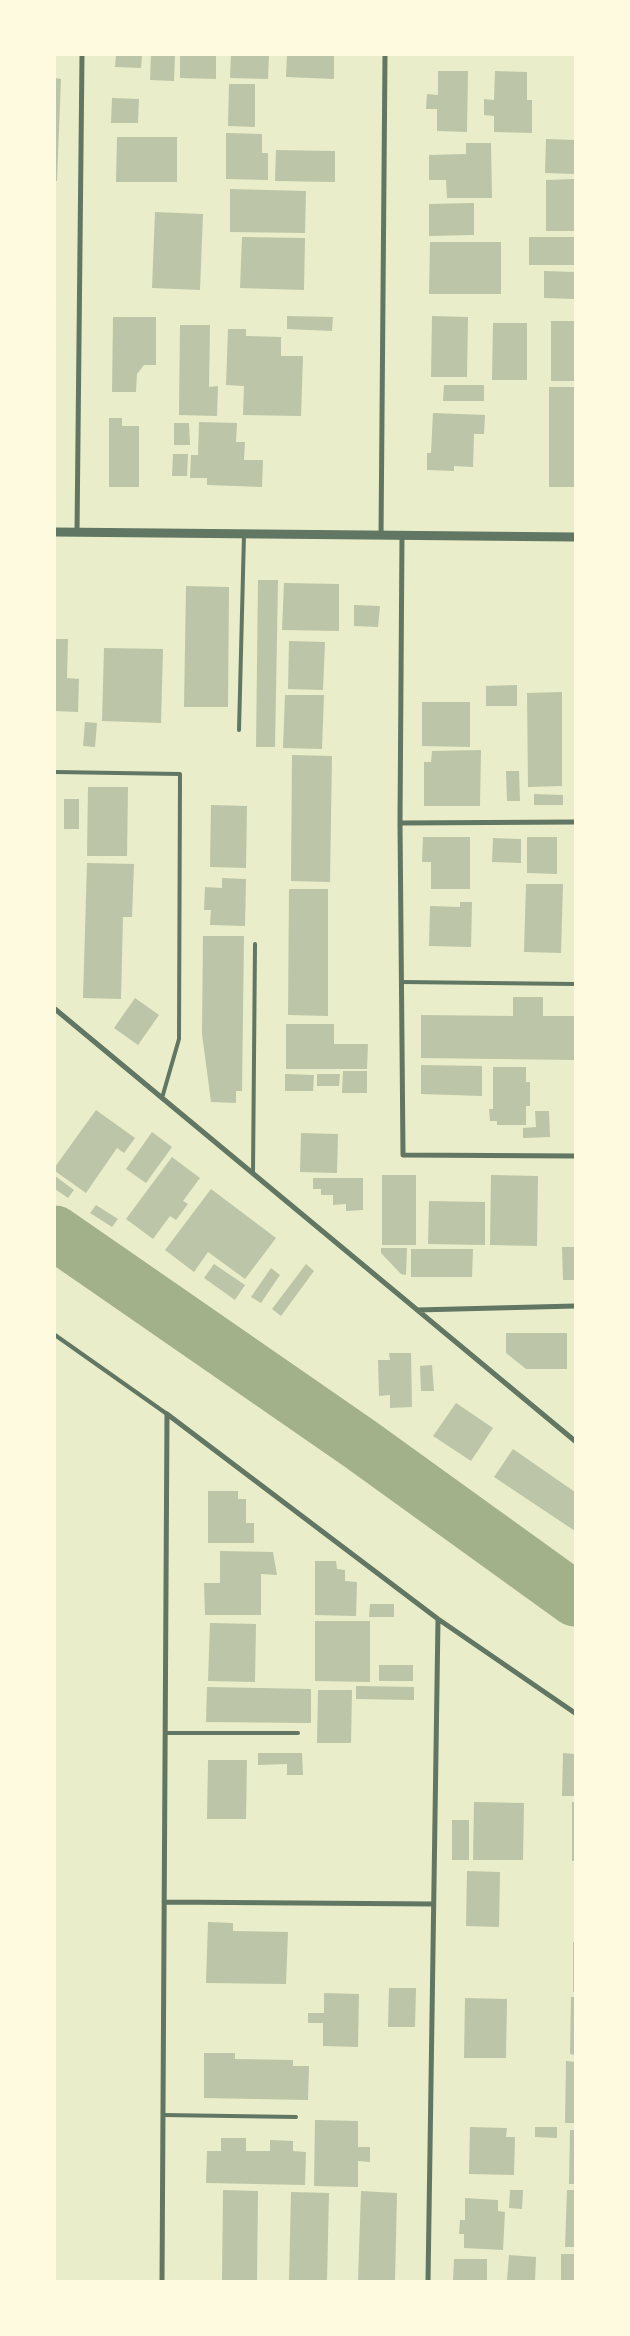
<!DOCTYPE html>
<html>
<head>
<meta charset="utf-8">
<style>
  body { margin:0 }
  #map { position:relative; width:630px; height:2336px; overflow:hidden; background:#e9edc9; font-family:Quicksand,sans-serif }
  canvas { display:block }
  .frame { position:absolute; inset:0; border:56px solid #fefae0; pointer-events:none }
</style>
</head>
<body>
<div id="map">
<canvas width="630" height="2336"></canvas>
<div class="frame"></div>
</div>
<script>
const context = document.querySelector('canvas').getContext('2d');
context.lineJoin = 'round';
const poly = rows => new Path2D(rows.map(r => 'M' + r).join(''));
function trace(path, color, width, dash) { context.strokeStyle = color; context.lineWidth = width; context.lineCap = dash ? 'butt' : 'round'; context.setLineDash(dash || []); context.stroke(path); }
function fillPath(path, color) { context.fillStyle = color; context.fill(path, 'evenodd'); }
const river = poly([
  [55,1233,360,1444,575,1599]
]);
const building = poly([
  [116,55,142,55,141,68,115,67],
  [151,55,175,55,174,81,150,80],
  [180,55,216,55,216,79,180,78],
  [231,55,269,55,268,79,230,78],
  [287,55,334,55,334,79,286,77],
  [438,71,468,71,467,132,437,131,437,109,426,109,427,94,438,95],
  [495,71,527,72,527,100,532,100,532,133,494,132,494,116,484,115,484,99,494,100],
  [55,78,61,79,57,181,55,181],
  [229,84,255,84,255,127,228,126],
  [112,98,139,99,138,123,111,123],
  [226,133,262,134,262,153,268,153,268,180,226,179],
  [117,137,177,137,177,182,116,182],
  [546,139,575,140,575,174,545,173],
  [466,143,491,143,492,198,447,198,446,180,429,180,429,155,466,154],
  [276,150,335,151,335,182,275,181],
  [575,179,575,231,546,231,546,180],
  [230,189,306,191,305,233,230,232],
  [474,203,474,235,429,236,429,204],
  [155,212,203,214,200,290,152,288],
  [242,237,305,238,304,290,240,288],
  [529,237,575,237,575,265,529,265],
  [430,242,501,242,501,294,429,294],
  [544,271,575,272,575,299,544,298],
  [287,316,333,317,332,331,287,329],
  [432,316,468,317,467,377,431,377],
  [113,317,156,317,156,365,144,365,137,374,136,392,112,392],
  [551,321,575,321,575,381,551,381],
  [493,323,527,323,527,380,492,380],
  [180,325,210,325,209,387,218,386,217,416,179,415],
  [228,329,246,329,246,336,281,337,281,356,303,356,301,416,243,415,244,386,226,385],
  [444,385,484,385,484,401,443,401],
  [549,387,575,387,575,487,549,487],
  [433,413,485,415,484,434,474,434,473,467,454,466,454,471,427,470,427,453,431,453],
  [109,418,122,418,122,426,139,426,139,487,109,487],
  [199,422,237,423,236,442,245,442,244,460,263,460,262,487,207,485,207,478,190,478,191,455,198,455],
  [174,423,189,423,190,445,174,445],
  [173,454,188,454,187,476,172,476],
  [258,580,278,580,275,747,256,747],
  [284,583,339,584,339,631,282,630],
  [186,586,229,587,228,707,184,707],
  [354,605,380,606,378,627,354,626],
  [55,639,68,639,67,678,79,679,78,712,55,711],
  [289,641,325,642,323,690,288,689],
  [104,648,163,649,161,723,102,721],
  [517,685,517,706,486,706,486,686],
  [562,692,562,786,528,787,527,693],
  [285,695,324,695,322,749,283,748],
  [422,702,470,702,470,747,422,746],
  [85,722,97,723,95,747,83,746],
  [481,750,480,806,424,806,424,762,431,762,432,751],
  [292,755,332,756,330,882,291,881],
  [506,771,519,771,520,801,507,801],
  [88,787,128,787,127,856,87,856],
  [534,794,563,795,563,805,534,805],
  [64,799,79,799,79,829,64,829],
  [211,805,247,806,246,868,210,867],
  [423,837,470,837,470,889,431,889,431,862,422,862],
  [527,837,557,837,557,874,527,873],
  [493,838,521,839,521,863,492,862],
  [87,863,134,864,132,917,123,917,121,999,83,998],
  [222,878,246,879,245,926,210,925,211,910,204,910,205,887,222,888],
  [526,884,563,884,561,953,524,952],
  [289,889,328,889,328,1016,288,1015],
  [460,902,472,902,471,947,429,946,430,906,460,907],
  [203,936,244,936,242,1091,236,1091,236,1103,211,1102,202,1034],
  [513,997,543,997,543,1016,575,1016,575,1060,421,1058,421,1015,513,1016],
  [135,998,159,1015,138,1045,114,1028],
  [286,1024,334,1024,334,1044,368,1044,367,1069,286,1069],
  [421,1065,482,1066,482,1096,421,1094],
  [493,1067,526,1067,526,1082,530,1082,530,1106,526,1106,526,1125,497,1125,497,1121,490,1121,489,1109,493,1109],
  [343,1071,367,1071,367,1093,342,1093],
  [285,1074,314,1075,313,1091,285,1091],
  [317,1074,340,1074,339,1086,317,1086],
  [96,1110,135,1138,124,1153,117,1148,86,1193,55,1171,55,1167],
  [535,1111,549,1111,550,1137,523,1138,523,1128,536,1127],
  [152,1132,172,1147,146,1183,126,1169],
  [301,1133,338,1134,337,1173,300,1172],
  [172,1157,200,1178,183,1201,188,1204,176,1220,170,1216,153,1239,126,1219],
  [382,1175,416,1175,416,1245,382,1245],
  [491,1175,538,1176,537,1246,490,1245],
  [55,1176,74,1190,68,1198,55,1189],
  [313,1178,363,1178,363,1210,346,1211,346,1204,333,1205,333,1195,321,1195,321,1189,313,1189],
  [211,1189,276,1238,245,1279,208,1252,194,1272,165,1250],
  [429,1201,485,1202,485,1245,428,1244],
  [96,1205,118,1219,112,1227,90,1213],
  [562,1247,575,1247,575,1280,563,1280],
  [381,1248,407,1248,406,1275,401,1274,381,1253],
  [411,1249,473,1249,472,1277,411,1277],
  [214,1264,245,1285,235,1300,204,1278],
  [306,1264,314,1271,281,1316,272,1309],
  [271,1268,280,1275,261,1303,251,1297],
  [506,1333,567,1333,567,1369,526,1369,506,1353],
  [389,1353,411,1353,412,1407,390,1408,390,1395,379,1396,378,1360,390,1360],
  [432,1365,434,1391,421,1391,420,1366],
  [456,1403,493,1428,471,1461,433,1436],
  [513,1449,575,1492,575,1531,494,1477],
  [208,1491,238,1491,238,1499,246,1499,246,1523,254,1523,254,1543,208,1543],
  [220,1551,273,1552,277,1575,261,1574,261,1615,205,1615,204,1583,220,1583],
  [315,1561,336,1561,337,1569,345,1570,345,1581,357,1582,356,1616,315,1615],
  [370,1604,394,1604,394,1617,369,1617],
  [315,1621,370,1621,370,1682,315,1681],
  [210,1623,256,1624,255,1682,208,1681],
  [379,1665,413,1665,413,1681,379,1681],
  [356,1686,414,1687,414,1700,356,1699],
  [207,1687,311,1689,311,1723,206,1722],
  [318,1690,352,1690,351,1743,317,1743],
  [258,1753,302,1753,303,1775,287,1775,287,1764,258,1765],
  [563,1753,575,1754,575,1796,562,1796],
  [208,1760,247,1760,246,1819,207,1819],
  [474,1802,524,1803,523,1860,473,1860],
  [572,1802,575,1802,575,1861,572,1861],
  [452,1820,469,1820,469,1860,452,1860],
  [467,1871,500,1872,499,1927,466,1926],
  [208,1922,233,1923,233,1931,288,1932,286,1984,206,1983],
  [573,1942,575,1942,575,1992,573,1992],
  [389,1988,416,1988,415,2027,388,2027],
  [324,1993,359,1994,358,2047,323,2046,323,2023,308,2023,308,2013,324,2013],
  [571,1997,575,1997,575,2055,570,2054],
  [465,1998,507,1999,506,2058,464,2058],
  [204,2053,235,2053,235,2059,293,2060,293,2066,309,2066,308,2100,204,2098],
  [566,2061,575,2062,575,2123,565,2123],
  [315,2120,358,2121,358,2147,370,2147,370,2162,358,2161,358,2187,314,2186],
  [470,2127,507,2128,506,2137,515,2137,514,2175,469,2174],
  [535,2127,557,2127,557,2138,535,2137],
  [570,2130,575,2130,575,2184,569,2184],
  [221,2138,246,2138,246,2151,270,2151,270,2140,293,2141,293,2151,306,2152,305,2185,206,2183,207,2151,221,2151],
  [223,2190,258,2191,257,2281,222,2281],
  [510,2190,523,2190,522,2209,509,2208],
  [567,2190,575,2190,575,2247,565,2247],
  [361,2191,397,2193,395,2281,358,2281],
  [291,2192,329,2193,327,2281,289,2281],
  [465,2198,498,2200,498,2211,505,2212,503,2250,464,2248,464,2234,459,2234,460,2220,465,2220],
  [561,2254,575,2254,575,2281,561,2281],
  [509,2255,536,2257,535,2281,507,2281],
  [454,2259,487,2259,487,2281,453,2281]
]);
const service = poly([
  [239,730,244,535],
  [55,772,180,774,179,1039,162,1098],
  [402,982,575,984],
  [253,1173,255,944],
  [55,1335,167,1414],
  [165,1733,298,1733],
  [163,2115,296,2117]
]);
const minor = poly([
  [77,532,82,55],
  [402,535,400,823,403,1155,575,1156],
  [381,536,385,55],
  [400,823,575,822],
  [55,1009,575,1441],
  [417,1310,575,1306],
  [167,1414,438,1619,575,1713],
  [164,1902,433,1904],
  [162,2281,167,1414],
  [428,2281,438,1619]
]);
const tertiary = poly([
  [55,532,575,537]
]);
trace(river, '#a3b18a', 55);
fillPath(building, '#bcc5a7');
trace(service, '#617663', 4);
trace(minor, '#617663', 5);
trace(tertiary, '#617663', 9);
</script>
</body>
</html>
